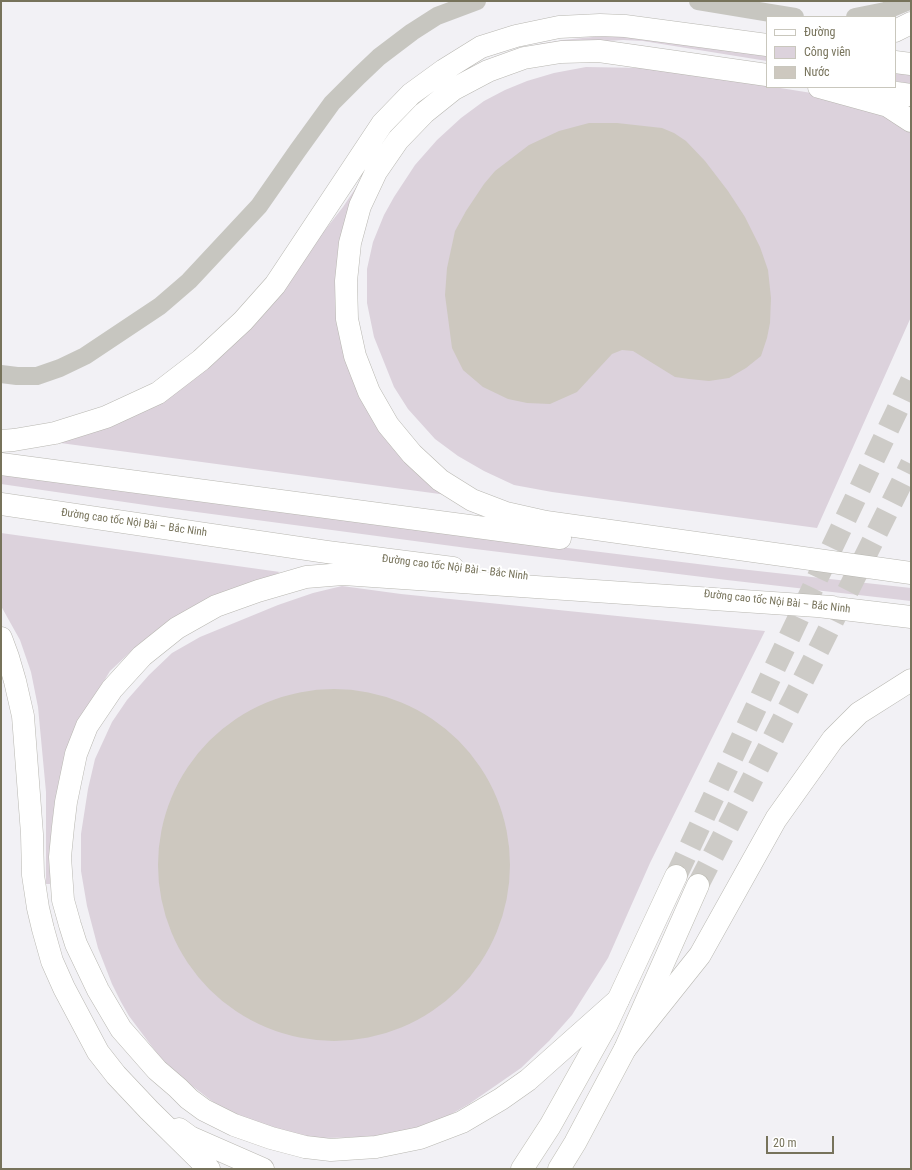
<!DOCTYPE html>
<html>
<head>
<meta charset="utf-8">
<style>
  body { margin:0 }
  #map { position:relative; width:912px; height:1170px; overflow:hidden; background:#f2f1f5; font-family:"Roboto Condensed",sans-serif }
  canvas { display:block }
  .frame { position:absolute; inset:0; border:2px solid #77735b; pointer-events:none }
  .legend { position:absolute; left:766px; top:16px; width:130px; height:72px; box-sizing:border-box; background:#fff; border:1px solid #c9c7bd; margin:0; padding:5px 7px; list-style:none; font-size:12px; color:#77735b }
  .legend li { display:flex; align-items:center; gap:8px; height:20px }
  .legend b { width:20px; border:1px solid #c9c7bd }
  .scale { position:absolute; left:766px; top:1136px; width:68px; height:18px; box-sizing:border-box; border:2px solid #77735b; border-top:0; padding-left:5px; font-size:12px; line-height:14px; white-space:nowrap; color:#77735b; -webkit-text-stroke:3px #fff; paint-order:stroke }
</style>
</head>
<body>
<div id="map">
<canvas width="912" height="1170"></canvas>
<div class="frame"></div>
<ul class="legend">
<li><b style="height:5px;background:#fff"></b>Đường</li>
<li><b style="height:11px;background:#dcd2dc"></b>Công viên</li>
<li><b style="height:11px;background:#cdc8bf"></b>Nước</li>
</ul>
<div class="scale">20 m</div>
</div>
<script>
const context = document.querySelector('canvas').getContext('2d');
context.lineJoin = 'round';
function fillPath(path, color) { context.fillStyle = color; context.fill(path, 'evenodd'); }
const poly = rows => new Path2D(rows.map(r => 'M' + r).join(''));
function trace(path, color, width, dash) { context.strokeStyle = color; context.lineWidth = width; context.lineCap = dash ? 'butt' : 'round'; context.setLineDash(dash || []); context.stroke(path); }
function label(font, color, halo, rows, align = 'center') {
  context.font = font + ' "Roboto Condensed",sans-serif'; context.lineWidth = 4; context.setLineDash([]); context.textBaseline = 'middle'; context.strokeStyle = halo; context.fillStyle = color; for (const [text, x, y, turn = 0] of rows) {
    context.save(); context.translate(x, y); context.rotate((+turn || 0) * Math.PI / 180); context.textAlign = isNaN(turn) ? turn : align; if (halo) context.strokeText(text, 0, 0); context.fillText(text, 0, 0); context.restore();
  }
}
const green = poly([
  [612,35,651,37,767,55,767,61,643,41,623,40,562,44,532,51,514,57,465,80,428,107,403,131,390,147,371,179,358,205,346,238,340,276,339,291,340,308,346,342,351,360,362,386,386,427,408,454,435,479,462,497,53,442,70,434,111,420,149,402,173,389,203,368,218,355,269,303,310,247,325,230,343,207,355,189,364,174,379,152,403,126,428,102,462,76,507,55,539,44,563,40],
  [586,67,643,68,741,82,767,86,767,87,774,87,843,98,889,111,911,132,911,317,817,528,552,492,514,485,484,471,458,456,435,439,408,409,394,387,374,337,367,303,367,269,373,242,384,215,394,197,415,165,437,140,461,118,484,101,505,90,527,81,554,73],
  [895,71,911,73,911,84,895,81],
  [1,473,98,488,495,539,722,567,911,588,911,601,727,580,467,548,159,507,1,484],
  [1,533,280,572,158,631,139,644,110,671,95,696,57,792,52,823,50,884,46,884,46,792,38,707,31,672,20,640,1,606],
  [342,586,401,594,765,631,650,863,608,958,572,1015,549,1041,521,1068,469,1104,448,1116,421,1128,382,1137,321,1138,287,1133,237,1115,217,1105,178,1075,162,1060,129,1016,121,1002,112,984,98,948,87,906,81,871,81,834,88,789,95,759,112,722,127,700,149,675,172,653,200,637,278,605,313,593]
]);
const water = poly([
  [589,123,617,123,662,128,674,133,686,141,705,161,728,191,745,217,760,247,768,270,771,298,770,323,767,338,761,356,746,368,729,378,709,381,689,379,675,377,633,351,622,350,612,354,577,392,550,404,527,403,508,399,483,387,463,370,452,348,445,295,447,268,455,231,466,211,484,184,495,171,529,145,559,131],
  '158 865a176 176 0 1 1 352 0a176 176 0 1 1-352 0Z'
]);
const secondaryTunnel = poly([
  [676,876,911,381],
  [698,885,821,645,911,464]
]);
const street = poly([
  [698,1,795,17],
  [855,17,885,11,909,1],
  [1,374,17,376,37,376,60,368,85,356,160,306,189,281,259,206,298,150,332,103,359,76,379,57,412,32,437,16,477,1]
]);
const secondary = poly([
  [522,1169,550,1126,606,1026,676,876],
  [559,1169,575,1143,625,1049,698,885]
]);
const highway = poly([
  [895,31,911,23],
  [895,62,911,64],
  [767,75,599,51,561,52,524,58,488,71,454,89,424,113,398,140,376,172,360,206,350,243,346,281,347,319,355,356,369,392,388,425,412,454,440,480,472,500,506,513,546,522,911,573],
  [819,87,888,106,911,121],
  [868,89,911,95],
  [1,441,14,440,55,433,106,417,158,393,201,360,243,321,275,285,382,124,411,94,444,70,481,47,516,36,559,27,600,25,625,26,767,45],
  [1,464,560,538],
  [1,504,327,552,453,568],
  [818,606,911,617],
  [1,638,8,657,15,681,23,716,32,834,33,875,38,908,43,929,52,961,64,988,98,1052,116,1075,149,1110,209,1169],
  [618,1000,528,1080,501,1099,462,1122,420,1138,376,1147,331,1150,305,1147,271,1138,234,1125,204,1110,189,1099,178,1088,157,1070,121,1029,98,990,76,944,70,925,63,900,60,857,63,827,66,802,76,754,87,726,112,689,142,656,177,628,216,606,258,591,306,577,343,574,832,607],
  [625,1049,700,955,776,819,833,739,859,713,911,680],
  [179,1129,190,1137,263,1169]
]);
const streetNames = [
  ["Đường cao tốc Nội Bài – Bắc Ninh",134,523,8],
  ["Đường cao tốc Nội Bài – Bắc Ninh",455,568,7],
  ["Đường cao tốc Nội Bài – Bắc Ninh",777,602,6]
];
fillPath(green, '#dcd2dc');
fillPath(water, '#cdc8bf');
trace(secondaryTunnel, '#cdcbc7', 22, [22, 11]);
trace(secondary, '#bcbbb2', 23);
trace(highway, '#b8b7b1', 23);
trace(street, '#c7c6c0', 18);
trace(secondary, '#fff', 22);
trace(highway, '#fff', 22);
label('11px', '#77735b', '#fff', streetNames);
</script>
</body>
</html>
